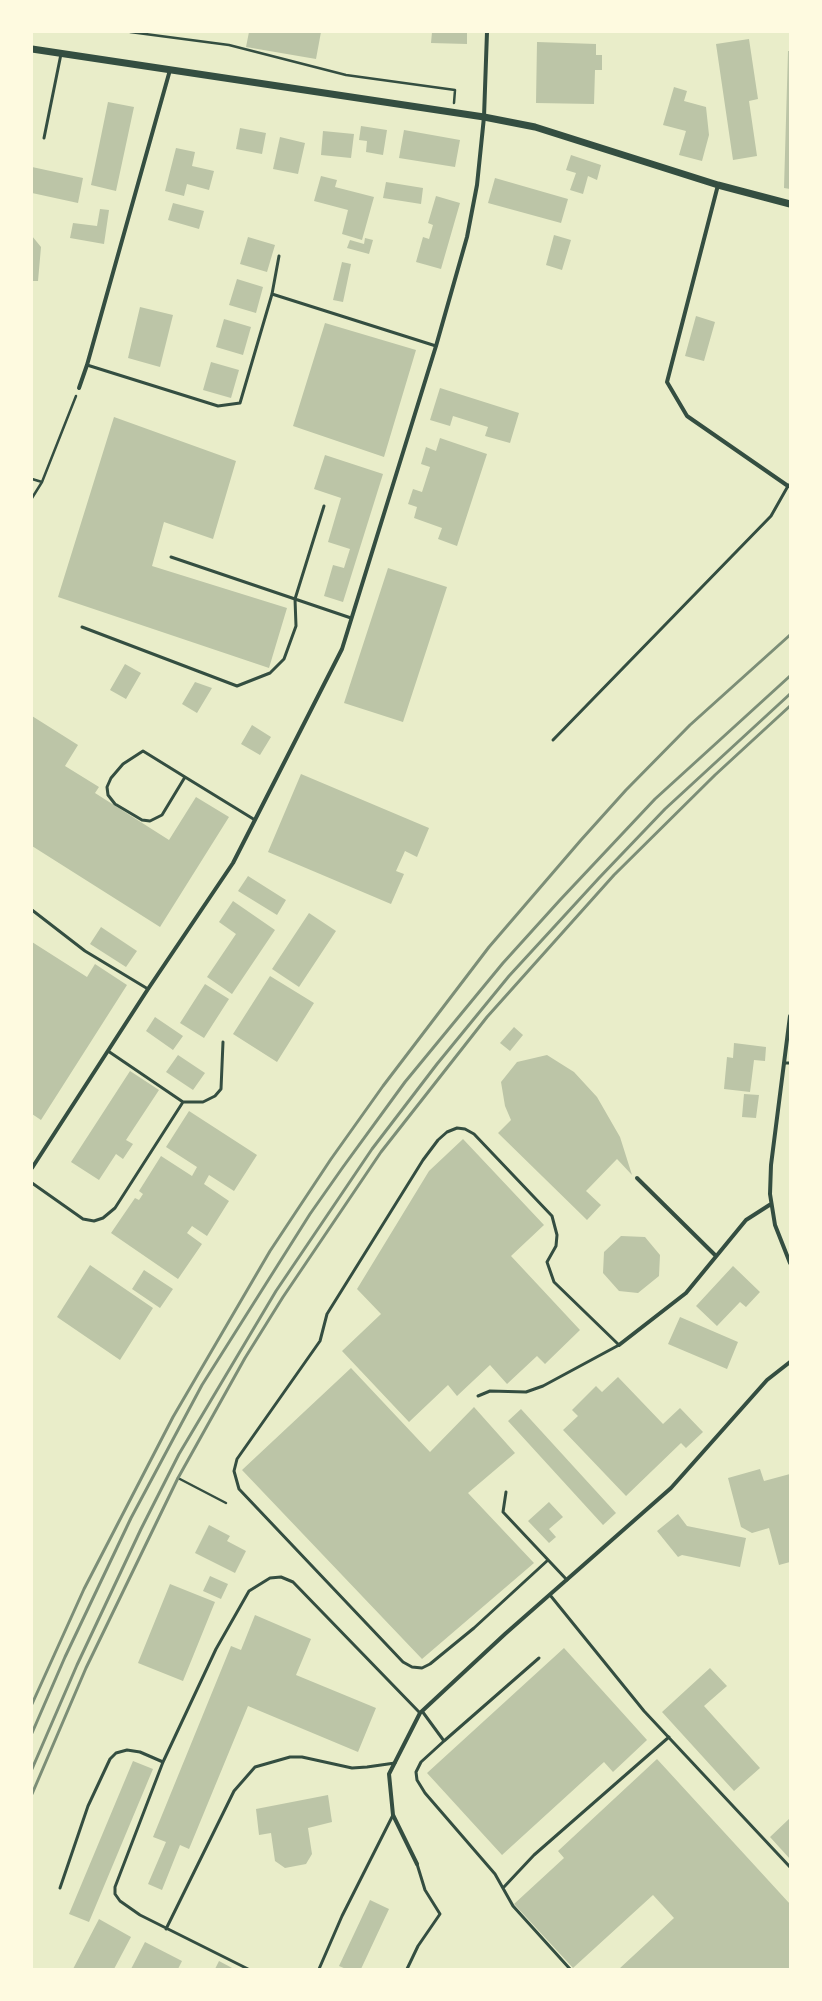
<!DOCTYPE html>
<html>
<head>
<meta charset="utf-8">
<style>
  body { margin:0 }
  #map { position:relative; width:822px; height:2001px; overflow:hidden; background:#e9edc9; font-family:Barlow,sans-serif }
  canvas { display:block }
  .frame { position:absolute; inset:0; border:33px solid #fefae0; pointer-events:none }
</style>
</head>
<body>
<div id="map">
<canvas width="822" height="2001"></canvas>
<div class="frame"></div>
</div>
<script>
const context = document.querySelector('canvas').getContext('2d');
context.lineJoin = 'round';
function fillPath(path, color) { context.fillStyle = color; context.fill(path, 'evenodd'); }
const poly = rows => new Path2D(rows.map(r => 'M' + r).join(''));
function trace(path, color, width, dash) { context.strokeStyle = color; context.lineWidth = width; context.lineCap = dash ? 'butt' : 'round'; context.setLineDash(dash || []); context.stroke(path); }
const building = poly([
  [249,32,321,32,316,59,246,47],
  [432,32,467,32,467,44,431,43],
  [749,39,758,99,749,101,757,156,733,160,716,44],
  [537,42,596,44,596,55,602,55,602,70,595,70,594,104,536,103],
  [788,51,790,51,790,189,784,188],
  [674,87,687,91,684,101,706,107,709,135,702,161,679,155,686,131,663,125],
  [108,102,134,107,116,191,91,185],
  [361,126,387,130,383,155,366,152,367,141,359,140],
  [240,128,266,133,262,154,236,149],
  [404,130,460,140,455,167,399,158],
  [323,131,354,134,351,158,321,155],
  [280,137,305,143,298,174,273,169],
  [176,148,195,152,192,166,214,171,209,190,187,184,184,196,165,191],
  [571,155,601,165,597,180,588,176,583,194,570,190,576,173,566,170],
  [32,167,83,178,78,203,32,193],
  [321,176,337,180,335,187,374,197,362,240,342,234,348,210,314,201],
  [495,178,568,199,561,223,488,203],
  [386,182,423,188,421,204,383,198],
  [436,196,460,203,441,269,416,262,423,237,429,239,433,225,428,223],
  [173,203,204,211,199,229,168,220],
  [100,209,109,210,104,244,70,238,73,223,97,226],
  [554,235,571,240,562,270,546,265],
  [32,236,41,247,38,281,32,281],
  [248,237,275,245,267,272,240,264],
  [365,238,373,240,369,254,347,248,350,240,364,244],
  [342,262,351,264,343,302,333,300],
  [237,279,263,287,256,313,229,305],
  [140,307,173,315,160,367,128,358],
  [696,316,715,322,704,361,685,356],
  [224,319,251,327,243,355,216,347],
  [325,323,416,350,384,457,293,426],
  [211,362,239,370,231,398,203,390],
  [440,388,519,413,510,443,485,436,488,427,453,416,450,426,430,420],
  [114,417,236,461,213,539,164,522,152,566,287,608,269,668,58,597],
  [440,438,487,454,457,546,438,539,442,528,414,518,417,507,408,504,413,489,422,492,430,467,421,464,426,447,436,451],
  [325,455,383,474,343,602,324,596,333,565,344,568,350,549,328,542,341,498,314,489],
  [388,568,447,587,403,722,344,703],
  [125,664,141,673,126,699,110,690],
  [195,682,212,688,197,713,182,704],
  [32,716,78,745,65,766,99,787,95,793,169,840,196,797,229,817,160,927,32,846],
  [252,725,271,737,260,755,241,744],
  [301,774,429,828,417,857,405,851,396,871,404,874,391,904,268,852],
  [248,876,286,900,277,915,238,891],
  [233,901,275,930,232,994,207,977,236,934,219,922],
  [309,913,336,931,299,987,272,969],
  [101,927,137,951,126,967,90,944],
  [32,942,87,977,95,964,127,985,41,1120,32,1114],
  [270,976,314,1003,277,1062,233,1034],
  [205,984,229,999,204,1038,180,1023],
  [155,1017,183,1036,173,1050,146,1031],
  [514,1027,523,1035,510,1051,500,1043],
  [734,1043,766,1047,765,1061,754,1060,750,1092,724,1089,727,1057,733,1058],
  [178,1055,205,1073,193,1090,166,1072],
  [547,1055,574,1072,597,1097,620,1137,632,1175,617,1159,586,1191,601,1205,587,1220,498,1133,511,1120,505,1106,501,1082,517,1062],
  [130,1071,159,1090,126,1140,133,1144,123,1159,116,1154,99,1180,71,1162],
  [744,1094,759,1095,756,1118,742,1117],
  [189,1111,257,1155,234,1191,209,1175,204,1184,229,1201,207,1236,192,1226,187,1233,202,1244,178,1279,111,1233,135,1198,139,1200,143,1194,139,1191,161,1156,192,1176,197,1167,166,1147],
  [463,1139,544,1225,511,1256,580,1330,545,1364,537,1356,507,1384,490,1365,457,1396,448,1385,409,1422,342,1351,381,1314,357,1289,429,1171],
  [621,1236,645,1237,660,1255,659,1276,638,1293,619,1291,603,1273,604,1252],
  [90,1265,153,1308,120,1360,57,1317],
  [733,1266,760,1292,746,1307,740,1302,717,1326,696,1306],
  [144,1270,173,1289,160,1308,132,1289],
  [680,1317,738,1342,727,1369,668,1344],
  [351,1368,430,1452,474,1407,515,1453,468,1493,534,1563,422,1659,242,1470],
  [618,1377,663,1424,680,1408,703,1432,686,1448,681,1443,626,1496,563,1430,578,1416,572,1410,596,1386,602,1392],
  [521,1409,616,1513,603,1525,508,1421],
  [760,1469,764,1481,790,1474,790,1562,779,1565,769,1528,752,1533,741,1527,728,1478],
  [549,1502,563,1517,549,1529,556,1537,549,1543,528,1521],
  [678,1514,687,1526,746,1538,740,1567,682,1555,678,1557,657,1531],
  [209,1525,230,1536,227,1541,246,1551,235,1573,195,1553],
  [210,1576,228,1584,221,1599,203,1591],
  [170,1584,215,1602,183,1681,138,1663],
  [255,1615,311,1639,296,1675,376,1708,358,1752,248,1706,189,1849,180,1845,162,1890,148,1884,166,1842,153,1837,231,1646,241,1650],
  [564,1648,647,1740,613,1772,604,1762,502,1855,427,1773],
  [710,1668,727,1686,704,1706,760,1768,734,1791,662,1712],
  [657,1759,790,1904,790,1969,619,1969,674,1918,653,1895,573,1968,514,1904,564,1858,558,1851],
  [133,1761,153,1769,89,1922,69,1914],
  [328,1795,332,1822,308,1828,312,1854,306,1864,285,1868,275,1861,271,1833,259,1835,256,1809],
  [790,1818,790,1859,770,1837],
  [370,1900,389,1909,361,1969,346,1969,339,1966],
  [99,1919,131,1937,114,1969,73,1969],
  [145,1942,182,1961,178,1969,131,1969],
  [219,1961,234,1969,215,1969]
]);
const path = poly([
  [130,32,229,45,346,75,455,90,454,103],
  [32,479,42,482],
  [32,498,42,482,76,396],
  [178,1478,226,1503]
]);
const service = poly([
  [44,138,61,54],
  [272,294,436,346],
  [87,365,218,406,240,403,272,294,279,256],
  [171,557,351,618],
  [82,627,237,686,270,673,284,659,296,626,295,599,324,506],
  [553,740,771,516,788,486],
  [185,777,162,815,150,821,142,820,115,804,108,795,107,787,111,778,123,764,143,751,185,777,255,820],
  [32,910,85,951,148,989],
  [108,1051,183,1102],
  [784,1063,790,1063],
  [32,1183,83,1219,94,1221,103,1218,115,1208,183,1102,203,1102,215,1096,221,1089,223,1042],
  [478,1396,490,1391,526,1392,543,1386,619,1345,554,1282,547,1262,556,1246,557,1235,552,1216,474,1134,465,1129,457,1128,447,1132,438,1140,423,1160,327,1314,320,1341,237,1459,234,1471,239,1489,403,1662,412,1667,422,1668,430,1664,474,1628,548,1560],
  [506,1492,503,1512,567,1580],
  [550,1595,644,1711,790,1867],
  [422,1711,444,1741,421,1762,416,1772,417,1780,425,1793,495,1874,513,1906,570,1969],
  [444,1741,539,1658],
  [60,1888,88,1806,110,1759,116,1753,127,1750,140,1752,163,1762],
  [503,1888,534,1855,669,1737],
  [166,1929,234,1791,255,1767,290,1757,302,1757,352,1768,367,1767,395,1763],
  [248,1969,140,1915,120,1901,115,1894,115,1887,163,1762,216,1649,249,1591,270,1578,281,1577,293,1582,420,1713],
  [319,1969,342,1916,393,1815],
  [407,1969,418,1946,440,1914,425,1890,417,1864]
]);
const minor = poly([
  [718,185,667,382,687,416,788,486,790,485],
  [79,388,87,365,170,70],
  [790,1016,771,1165,770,1194,775,1225,790,1263],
  [32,1168,148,989,233,863,342,649,436,346,467,237,477,185,484,117,487,32],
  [637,1178,716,1256],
  [619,1345,686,1293,746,1220,771,1204],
  [417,1864,393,1815,389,1774,420,1713,505,1634,671,1488,767,1380,790,1362]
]);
const tertiary = poly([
  [32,49,484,117,535,127,718,185,790,204]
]);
const rail = poly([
  [32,1704,84,1589,173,1417,270,1251,331,1159,383,1086,489,947,581,840,626,790,690,725,790,635],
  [32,1733,65,1657,131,1518,202,1385,310,1214,343,1167,405,1082,503,963,560,900,655,799,790,676],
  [32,1769,77,1665,141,1529,179,1454,276,1291,372,1149,437,1064,509,976,599,878,665,809,790,694],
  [32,1794,86,1668,178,1478,245,1358,283,1297,381,1152,487,1017,614,875,715,775,790,706]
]);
fillPath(building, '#bcc5a7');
trace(path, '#344e41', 2.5);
trace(service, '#344e41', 3);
trace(minor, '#344e41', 4);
trace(tertiary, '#344e41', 7);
trace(rail, '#7c8e77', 3);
</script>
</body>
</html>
